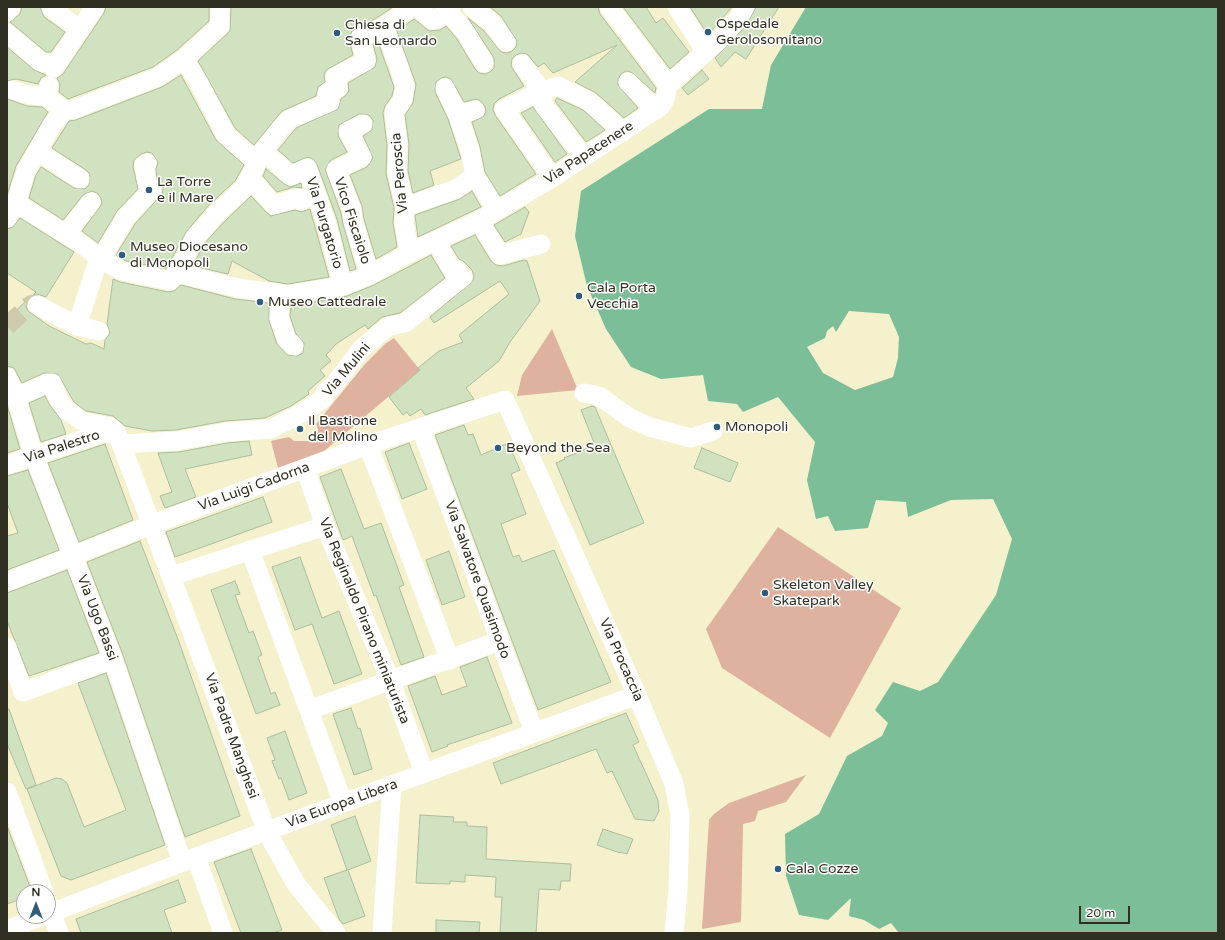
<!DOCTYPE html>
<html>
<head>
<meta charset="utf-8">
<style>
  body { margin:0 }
  #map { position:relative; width:1225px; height:940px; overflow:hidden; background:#f5f1cd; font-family:"Varela Round",sans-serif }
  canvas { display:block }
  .frame { position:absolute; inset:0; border:8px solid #302f21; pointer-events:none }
  .north { position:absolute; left:16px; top:884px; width:40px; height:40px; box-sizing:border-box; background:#fff; border:1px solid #acaca6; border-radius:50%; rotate:0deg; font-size:11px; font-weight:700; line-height:16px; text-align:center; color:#302f21 }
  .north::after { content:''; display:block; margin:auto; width:14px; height:18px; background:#2f5c7c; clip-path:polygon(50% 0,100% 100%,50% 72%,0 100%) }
  .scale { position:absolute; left:1079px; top:906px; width:51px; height:18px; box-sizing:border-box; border:2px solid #302f21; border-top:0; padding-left:5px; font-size:12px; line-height:14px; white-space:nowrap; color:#302f21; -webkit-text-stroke:3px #fff; paint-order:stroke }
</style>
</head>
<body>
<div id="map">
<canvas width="1225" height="940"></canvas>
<div class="frame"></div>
<div class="north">N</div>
<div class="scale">20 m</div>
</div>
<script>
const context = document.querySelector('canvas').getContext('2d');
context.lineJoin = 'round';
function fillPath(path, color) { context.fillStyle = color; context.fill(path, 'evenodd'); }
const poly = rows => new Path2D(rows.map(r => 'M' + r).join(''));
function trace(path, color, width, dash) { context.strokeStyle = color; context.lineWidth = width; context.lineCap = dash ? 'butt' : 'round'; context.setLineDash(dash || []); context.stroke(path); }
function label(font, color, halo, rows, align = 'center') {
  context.font = font + ' "Varela Round",sans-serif'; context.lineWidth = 3; context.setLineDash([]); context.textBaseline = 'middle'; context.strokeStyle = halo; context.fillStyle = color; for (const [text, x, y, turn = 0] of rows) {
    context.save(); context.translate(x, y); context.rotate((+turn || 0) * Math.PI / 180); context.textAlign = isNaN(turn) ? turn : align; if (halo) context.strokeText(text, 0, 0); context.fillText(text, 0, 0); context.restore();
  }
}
const green = poly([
  [552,329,578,390,517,396,522,375],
  [394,338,420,370,323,452,278,468,271,441,289,437,294,441,311,441,318,432,318,428,316,424,365,364,385,344],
  [778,527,901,608,830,738,722,668,706,629],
  [806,775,786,802,758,811,755,821,743,824,741,922,702,929,709,820,714,814,729,803]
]);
const water = poly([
  [806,7,1218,7,1218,933,899,933,891,923,879,929,864,920,849,916,851,898,828,920,799,915,786,876,785,834,819,814,847,756,882,736,888,723,875,710,893,682,920,691,938,682,996,595,1012,539,993,499,951,500,908,517,906,502,876,500,868,528,835,531,828,516,816,519,807,480,815,442,778,397,743,412,737,404,708,401,703,375,661,379,631,367,606,329,587,286,575,236,581,191,709,109,762,109,771,65],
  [849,311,889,314,899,337,898,358,893,377,855,390,823,373,807,347,825,338,827,331,833,326,836,332]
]);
const building = poly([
  [22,7,40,7,44,17,65,32,51,52,46,52,10,22,20,14,22,7],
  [106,7,209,7,209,21,177,50,153,67,68,99,59,92,60,84,57,78,63,74,104,13,106,7],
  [231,7,393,7,378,17,352,31,349,40,353,55,326,70,324,75,325,82,318,87,316,96,282,111,254,145,235,128,198,61,230,31,231,7],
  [490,7,598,7,600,14,656,88,655,93,631,72,626,71,621,74,618,79,618,85,638,108,624,118,596,93,575,82,617,45,553,73,544,63,538,67,527,54,521,53,516,55,512,59,511,66,524,86,499,99,494,104,493,110,495,115,536,174,500,196,485,172,480,147,472,122,483,117,486,112,485,107,482,102,477,99,464,102,451,79,446,77,441,78,436,82,435,92,448,119,461,159,430,171,434,185,413,193,408,171,409,144,405,115,413,103,416,84,397,31,414,19,429,31,440,30,446,26,457,39,475,69,479,73,485,74,490,72,494,68,494,58,468,18,484,31,501,52,507,53,512,51,516,47,517,41,501,16,490,7],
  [623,7,646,7,656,23,663,18,689,52,670,69,623,7],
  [690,7,732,7,708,35,690,7],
  [756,7,779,7,746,59,735,52,721,67,715,58,746,26,756,7],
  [378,42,394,87,392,96,385,106,383,113,387,145,386,174,394,208,393,223,397,247,376,259,364,219,362,206,350,175,367,167,373,158,363,136,372,130,373,120,369,115,359,114,339,125,338,136,347,152,331,160,325,169,341,213,343,224,356,269,350,271,337,219,317,164,313,159,308,157,293,163,278,150,296,128,338,109,341,99,346,95,349,91,348,83,375,67,377,59,373,44,378,42],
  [7,47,34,70,46,75,41,78,38,84,16,79,7,81,7,47],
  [702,70,709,79,688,95,682,88,702,70],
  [181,75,216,140,244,165,235,181,208,206,186,232,166,269,126,261,116,255,135,224,162,194,163,188,157,179,156,169,158,162,152,153,147,152,141,154,134,160,133,167,138,189,117,211,98,243,82,231,102,204,101,198,97,193,92,191,83,195,63,220,29,198,36,175,41,167,74,188,85,189,89,185,90,174,86,170,52,148,69,121,76,120,162,87,181,75],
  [557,98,583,110,605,130,586,142,555,101,557,98],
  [7,99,27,106,42,107,48,112,16,166,7,195,7,99],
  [533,107,567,154,555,162,521,113,533,107],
  [266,169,284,184,290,187,301,183,302,188,294,187,277,192,263,176,266,169],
  [472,191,481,207,418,237,415,215,460,199,472,191],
  [251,196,266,212,271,216,295,210,301,212,310,209,329,277,288,284,269,281,232,261,228,274,193,266,203,245,224,222,251,196],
  [525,207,529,212,521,234,505,242,494,225,525,207],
  [20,218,74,252,46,297,37,294,33,295,36,292,7,273,7,229,13,227,20,218],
  [475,235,491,261,496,265,503,266,524,260,527,261,540,301,510,342,499,361,466,388,474,399,425,415,421,409,410,416,407,412,403,415,389,397,420,370,418,368,439,351,463,342,459,335,509,294,500,281,434,323,430,317,473,281,474,276,472,270,463,261,459,259,451,246,475,235],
  [431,255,445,278,400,313,382,317,368,329,365,325,336,344,326,355,331,361,320,370,325,376,308,391,309,394,291,406,265,418,225,421,176,430,152,431,125,426,113,416,86,411,74,402,58,374,44,373,22,383,14,368,7,366,7,319,27,300,26,306,28,311,49,326,86,344,91,343,104,349,105,340,110,333,107,324,113,279,120,282,168,292,174,291,181,285,235,299,269,303,269,321,277,344,287,355,297,356,303,353,304,343,296,334,290,316,291,306,347,296,374,285,431,255],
  [45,396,49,404,61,420,66,434,41,442,29,403,45,396],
  [7,405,20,449,7,453,7,405],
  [592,406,595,407,644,523,590,545,556,463,565,459,564,458,595,445,581,410,592,406],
  [464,425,468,435,473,434,481,455,508,443,520,470,511,474,526,514,501,524,513,557,519,555,522,562,554,550,611,682,538,710,435,435,464,425],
  [249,441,252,455,185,469,196,497,165,508,160,496,172,492,158,453,179,452,227,443,249,441],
  [409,443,427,489,402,499,385,452,409,443],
  [105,444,133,520,79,542,48,463,105,444],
  [702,448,738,463,730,482,694,468,702,448],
  [341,469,364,529,381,523,404,585,399,587,424,657,401,665,376,595,374,596,352,536,343,540,320,477,341,469],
  [28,470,59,550,7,570,7,536,18,533,7,503,7,476,28,470],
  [263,497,272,522,175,557,166,532,263,497],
  [140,541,179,642,240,816,185,837,123,655,87,562,140,541],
  [449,551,465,597,442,605,426,560,449,551],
  [300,557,322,618,339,611,362,674,334,684,312,624,295,630,272,567,300,557],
  [67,570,99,653,29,676,7,621,7,593,67,570],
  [235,581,240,594,235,595,249,633,253,631,262,655,258,657,271,694,275,692,280,705,256,714,211,590,235,581],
  [487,657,512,723,447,745,448,746,432,752,408,686,435,676,442,695,467,686,460,667,487,657],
  [106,673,165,845,71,880,61,876,27,789,56,778,62,779,67,783,84,827,126,810,78,683,106,673],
  [351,708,358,729,360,728,372,769,354,775,333,714,351,708],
  [7,709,9,709,36,785,26,789,7,744,7,709],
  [626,713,639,742,633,745,658,800,659,811,654,821,635,819,612,771,607,773,596,749,501,784,493,763,626,713],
  [285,731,307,793,289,800,281,778,279,779,272,761,275,760,267,738,285,731],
  [420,815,454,817,453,822,467,822,467,826,487,827,486,859,571,864,570,881,561,881,560,890,539,889,536,933,500,933,502,897,495,897,496,877,465,875,465,882,450,881,450,884,416,883,420,815],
  [355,816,371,861,348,870,365,916,343,924,339,919,324,878,347,870,331,825,355,816],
  [7,826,32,892,24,892,24,898,7,904,7,826],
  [603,829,633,839,627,854,620,852,620,853,597,845,603,829],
  [251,849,282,930,273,933,241,933,214,862,251,849],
  [178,880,186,902,164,910,172,933,81,933,76,919,178,880],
  [436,920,480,922,479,933,436,933,436,920]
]);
const minorTunnel = poly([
  [7,326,29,306,33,304,37,305]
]);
const minor = poly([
  [417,7,432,20,438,19,451,7],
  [472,7,492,23,506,42],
  [609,7,668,85],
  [677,7,706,52],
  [51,8,79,29],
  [448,11,466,33,484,63],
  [7,12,11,7],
  [384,27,399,67,405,87,402,101,394,112,398,145,397,172,405,207,404,221,409,253],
  [7,33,41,62,55,64],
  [184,59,199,83,226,135,257,162],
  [522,64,542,91,542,100,545,107,583,156],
  [54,68,95,7],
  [628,82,656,110],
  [668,85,717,42,738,19,745,7],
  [445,88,458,115,470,150,475,176,497,211],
  [13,90,30,95,46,96],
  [64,110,72,110,98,100,158,77,184,59,220,26,220,7],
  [458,115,475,110],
  [363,124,348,131,362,157,336,170,352,210,353,221,370,275],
  [37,151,80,179],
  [263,151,291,176,307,168,326,222,343,286],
  [547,170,504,109,542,91,558,86,589,101,623,132],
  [249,180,255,184,274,205,297,198,301,201,315,193],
  [16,203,83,245,100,259,122,271,170,281,177,273,238,288,288,295,343,286,370,275,409,253,479,221,552,178,661,106,665,99,668,85],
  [405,207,456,189,469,180],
  [7,218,16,203,26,171,34,157,52,125,64,110,46,96,49,86],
  [479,221,500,255,541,244],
  [66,234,91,202],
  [436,241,452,270,457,270],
  [177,273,194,239,216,214,244,188,263,151,280,129,290,119,330,102,327,93,338,88,335,77,366,61,360,38,384,27,411,7],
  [280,294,279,318,287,340,294,346],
  [37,305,77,326,96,267,126,217,152,190,147,183,144,165,147,163],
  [77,326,99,331],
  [7,377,16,397,34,456,113,659,182,862],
  [584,393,599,396,630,418,650,427,691,438,713,431],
  [16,397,48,383,52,383,58,398,66,410,82,421,110,427,117,433,267,832,296,884,336,933],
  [421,429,534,732],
  [122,444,177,441,226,432,271,429,302,413,324,398,325,392,333,386,362,348,389,326,405,323,463,277],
  [368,445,450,660],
  [7,465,102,433,116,433],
  [305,468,325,526,391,682,424,773],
  [250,550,343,803],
  [172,576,325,526],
  [7,582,153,524,368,445,505,400,637,695,674,784,680,815,678,891,674,933],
  [7,647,23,692,113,659],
  [309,710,499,641],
  [7,792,44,892],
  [196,857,223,933],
  [48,903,59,933],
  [48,914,196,857,637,695],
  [7,930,42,916],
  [382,933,392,785]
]);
const markers = [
  [708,32,4,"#2f5c7c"],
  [337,33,4,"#2f5c7c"],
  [149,190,4,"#2f5c7c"],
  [122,255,4,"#2f5c7c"],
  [579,296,4,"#2f5c7c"],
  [260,302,4,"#2f5c7c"],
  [717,427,4,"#2f5c7c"],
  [300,429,4,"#2f5c7c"],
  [498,448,4,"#2f5c7c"],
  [765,593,4,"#2f5c7c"],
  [778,869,4,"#2f5c7c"]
];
const poiNames = [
  ["Ospedale",716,24],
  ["Gerolosomitano",716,40],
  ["Chiesa di",345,25],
  ["San Leonardo",345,41],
  ["La Torre",157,182],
  ["e il Mare",157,198],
  ["Museo Diocesano",130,247],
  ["di Monopoli",130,263],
  ["Cala Porta",587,288],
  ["Vecchia",587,304],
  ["Museo Cattedrale",268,302],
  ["Il Bastione",308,421],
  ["del Molino",308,437],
  ["Monopoli",725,427],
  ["Beyond the Sea",506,448],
  ["Skeleton Valley",773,585],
  ["Skatepark",773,601],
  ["Cala Cozze",786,869]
];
const streetNames = [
  ["Via Papacenere",589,153,-33],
  ["Via Peroscia",400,173,-95],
  ["Vico Fiscaiolo",352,221,72],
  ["Via Purgatorio",324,223,73],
  ["Via Mulini",347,370,-50],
  ["Via Palestro",62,447,-18],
  ["Via Luigi Cadorna",254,487,-20],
  ["Via Salvatore Quasimodo",477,580,70],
  ["Via Ugo Bassi",97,618,69],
  ["Via Reginaldo Pirano miniaturista",364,621,68],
  ["Via Procaccia",621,660,66],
  ["Via Padre Manghesi",231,736,70],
  ["Via Europa Libera",342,804,-20]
];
fillPath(green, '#deb29f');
fillPath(water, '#7cbe97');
fillPath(building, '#d1e2c1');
trace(building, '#adbc9d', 1);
trace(minorTunnel, '#cecaab', 19, [19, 10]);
trace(minor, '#fff', 19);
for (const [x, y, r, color] of markers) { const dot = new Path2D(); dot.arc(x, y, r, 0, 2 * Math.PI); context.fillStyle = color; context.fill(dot); trace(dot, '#fff', 1.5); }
label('14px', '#302f21', '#fff', poiNames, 'left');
label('14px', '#302f21', '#fff', streetNames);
</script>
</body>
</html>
